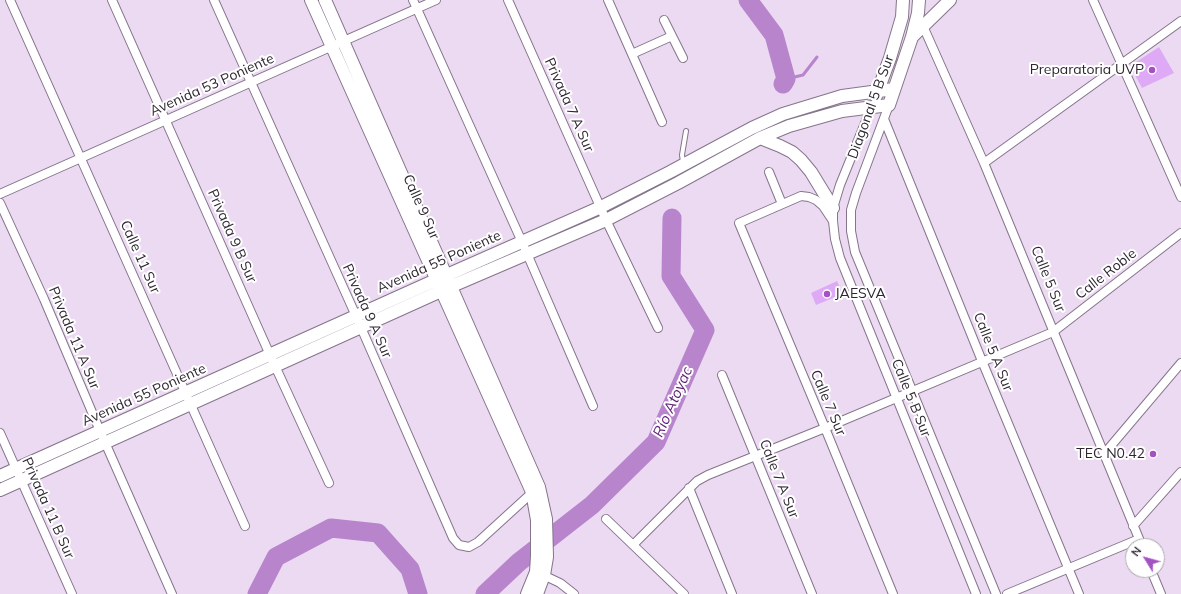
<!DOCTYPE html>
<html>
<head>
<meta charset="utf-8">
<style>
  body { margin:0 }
  #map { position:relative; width:1181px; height:594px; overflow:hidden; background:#ecdaf3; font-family:Mulish,sans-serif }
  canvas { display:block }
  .north { position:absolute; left:1125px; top:538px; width:40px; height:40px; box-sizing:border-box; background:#fff; border:1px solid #aba9ad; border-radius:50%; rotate:307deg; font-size:11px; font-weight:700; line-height:16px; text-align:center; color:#2e2731 }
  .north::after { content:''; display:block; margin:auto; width:14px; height:18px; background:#a452c2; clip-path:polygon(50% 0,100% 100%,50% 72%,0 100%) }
</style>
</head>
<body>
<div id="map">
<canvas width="1181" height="594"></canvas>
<div class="north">N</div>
</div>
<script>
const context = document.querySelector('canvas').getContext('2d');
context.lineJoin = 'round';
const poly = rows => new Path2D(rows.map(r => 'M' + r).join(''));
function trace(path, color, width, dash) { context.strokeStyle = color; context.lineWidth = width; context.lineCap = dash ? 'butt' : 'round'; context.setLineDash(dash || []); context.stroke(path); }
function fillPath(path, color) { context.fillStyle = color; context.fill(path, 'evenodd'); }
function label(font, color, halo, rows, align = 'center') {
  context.font = font + ' Mulish,sans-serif'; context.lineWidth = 4; context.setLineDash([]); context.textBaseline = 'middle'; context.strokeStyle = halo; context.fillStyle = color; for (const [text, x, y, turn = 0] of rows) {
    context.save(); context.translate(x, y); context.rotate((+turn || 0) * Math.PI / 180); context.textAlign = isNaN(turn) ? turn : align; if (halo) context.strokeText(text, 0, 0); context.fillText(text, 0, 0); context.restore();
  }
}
const stream = poly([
  [786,79,803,75,817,57]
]);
const river = poly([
  [748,0,774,35,786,79,783,84],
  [257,594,276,557,331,528,378,533,410,569,418,594],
  [485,594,519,562,592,505,656,442,705,330,671,276,672,218]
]);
const building = poly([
  [1159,47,1174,73,1142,88,1130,66],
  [837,281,843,294,816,305,811,293]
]);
const lane = poly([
  [683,162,682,155,686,131]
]);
const street = poly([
  [10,0,245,526],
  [112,0,270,355,329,483],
  [214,0,356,316,453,538,459,545,469,547,478,542,535,490],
  [413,0,522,242,593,406],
  [508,0,606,220,658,328],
  [608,0,662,122],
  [1093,0,1181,197],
  [664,20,683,58],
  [923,26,984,163,1142,546],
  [632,54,672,36],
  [889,105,856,193,851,210,851,231,855,252,996,594],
  [872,106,840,185,833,208,833,221,835,239,840,258,976,594],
  [884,119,982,361,1079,594],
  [984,163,1181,21],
  [769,172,782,204],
  [0,194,436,0],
  [0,203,44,299,100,431,172,594],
  [833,221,823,206,816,200,809,197,801,196,739,223,825,428,893,594],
  [722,375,812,594],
  [0,433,72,594],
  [1104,454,1181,363],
  [689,488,732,594],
  [606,519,684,594],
  [1133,526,1181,472],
  [633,545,697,481,708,475,825,428,1053,332,1181,233],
  [1151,570,1161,594],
  [541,574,560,583,574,594],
  [1007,594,1139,539]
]);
const secondary = poly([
  [311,0,532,492,537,520,537,556,536,572,527,594],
  [325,0,539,487,546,519,547,557,544,575,537,594],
  [912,37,950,0],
  [876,96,890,58,902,17,903,0],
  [760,138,780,146,792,152,801,160,811,172,833,208],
  [0,476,447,275,601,207,670,172,752,128,783,114,842,96,894,89],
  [0,490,452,286,606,220,678,183,760,138,789,126,842,111,889,105,912,37,918,13,919,0]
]);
const markers = [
  [1152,70,4,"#a452c2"],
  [827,294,4,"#a452c2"],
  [1153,454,4,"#a452c2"]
];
const poiNames = [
  ["Preparatoria UVP",1144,70],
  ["JAESVA",835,294,"left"],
  ["TEC N0.42",1145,454]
];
const streetNames = [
  ["Avenida 53 Poniente",212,85,-24],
  ["Privada 7 A Sur",569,105,66],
  ["Diagonal 5 B Sur",871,107,-70],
  ["Calle 9 Sur",421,207,66],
  ["Privada 9 B Sur",232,236,66],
  ["Calle 11 Sur",140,257,66],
  ["Avenida 55 Poniente",439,262,-24],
  ["Calle Roble",1106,274,-38],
  ["Calle 5 Sur",1048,279,68],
  ["Privada 9 A Sur",367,311,66],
  ["Privada 11 A Sur",74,338,67],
  ["Calle 5 A Sur",993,352,68],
  ["Avenida 55 Poniente",144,395,-24],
  ["Calle 5 B Sur",911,398,68],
  ["Calle 7 Sur",828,403,67],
  ["Calle 7 A Sur",779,479,68],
  ["Privada 11 B Sur",48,508,66]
];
const waterNames = [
  ["Río Atoyac",673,402,-66]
];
trace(stream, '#b885cd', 3);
trace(river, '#b885cd', 19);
fillPath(building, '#dfaaf5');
trace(lane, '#85758b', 6);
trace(street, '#85758b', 10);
trace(secondary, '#85758b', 14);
trace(lane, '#fff', 4);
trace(street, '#fff', 8);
trace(secondary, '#fff', 12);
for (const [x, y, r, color] of markers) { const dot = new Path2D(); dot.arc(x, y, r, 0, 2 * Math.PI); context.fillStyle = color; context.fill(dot); trace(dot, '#fff', 1.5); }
label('14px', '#2e2731', '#fff', poiNames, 'right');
label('14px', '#2e2731', '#fff', streetNames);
label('italic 15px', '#5d1d73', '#fff', waterNames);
</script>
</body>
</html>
